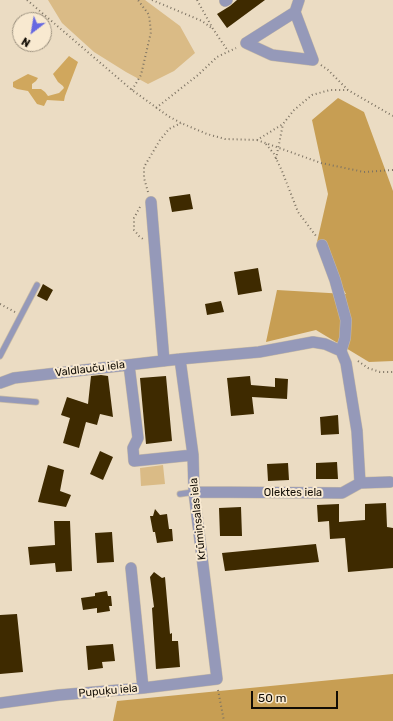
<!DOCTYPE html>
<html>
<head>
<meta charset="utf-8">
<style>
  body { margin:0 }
  #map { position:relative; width:393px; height:721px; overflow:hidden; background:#ebdcc3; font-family:Rubik,sans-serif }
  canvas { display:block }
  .north { position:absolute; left:12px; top:12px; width:40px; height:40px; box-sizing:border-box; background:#f8e9d0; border:1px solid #9c917f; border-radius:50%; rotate:211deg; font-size:11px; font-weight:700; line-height:16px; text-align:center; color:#120d05 }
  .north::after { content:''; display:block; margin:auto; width:14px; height:18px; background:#6668e1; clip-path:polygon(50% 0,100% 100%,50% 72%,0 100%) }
  .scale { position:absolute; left:251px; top:691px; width:87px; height:18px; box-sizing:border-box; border:2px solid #120d05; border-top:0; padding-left:5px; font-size:12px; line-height:14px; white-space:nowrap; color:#120d05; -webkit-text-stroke:3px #f8e9d0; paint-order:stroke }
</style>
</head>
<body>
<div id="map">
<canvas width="393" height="721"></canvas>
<div class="north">N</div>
<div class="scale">50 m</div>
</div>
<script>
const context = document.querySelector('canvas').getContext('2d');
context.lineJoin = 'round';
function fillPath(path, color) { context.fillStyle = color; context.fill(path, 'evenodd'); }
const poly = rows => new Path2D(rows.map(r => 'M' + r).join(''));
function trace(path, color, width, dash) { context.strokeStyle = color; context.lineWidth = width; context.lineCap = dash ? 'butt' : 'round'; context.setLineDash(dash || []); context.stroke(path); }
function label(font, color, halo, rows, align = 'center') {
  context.font = font + ' Rubik,sans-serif'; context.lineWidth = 4; context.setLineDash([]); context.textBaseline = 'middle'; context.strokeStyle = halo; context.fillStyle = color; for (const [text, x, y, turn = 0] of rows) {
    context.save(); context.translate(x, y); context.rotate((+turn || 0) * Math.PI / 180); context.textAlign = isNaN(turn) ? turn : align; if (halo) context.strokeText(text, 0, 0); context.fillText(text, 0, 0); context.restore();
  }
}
const green = poly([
  [48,0,145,0,180,26,195,53,174,71,148,84,126,72,94,52,62,23],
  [163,465,165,484,141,486,140,468]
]);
const forest = poly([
  [338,98,364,112,393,191,393,361,369,362,316,330,266,342,277,290,346,294,317,242,328,194,312,120],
  [393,674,393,721,113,721,117,701]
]);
const water = poly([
  [69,56,78,62,65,96,64,101,47,100,44,106,37,104,28,91,17,89,13,87,13,82,28,74,38,78,36,81,32,84,32,89,41,89,45,92,48,96,59,93,64,88,63,86,58,82,53,74]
]);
const building = poly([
  [237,0,265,0,227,28,217,14,230,6],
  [190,194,193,209,172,212,169,197],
  [258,268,262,291,238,295,234,272],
  [43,284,53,290,47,301,37,296],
  [221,301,224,312,207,315,205,304],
  [101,375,108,376,113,417,100,414,97,425,86,422,79,448,63,443,70,418,61,415,67,397,88,404,91,376],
  [166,376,172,441,146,444,140,378],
  [250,376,251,385,275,387,275,378,288,379,287,399,252,397,254,414,231,416,227,378],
  [338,415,339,434,321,435,320,417],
  [100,451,113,457,103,480,90,474],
  [337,462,338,479,316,479,316,463],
  [288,463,289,480,268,481,267,464],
  [48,465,64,470,60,491,71,495,66,507,38,502],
  [386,503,387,527,393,528,393,568,348,572,345,538,330,539,329,521,318,522,317,505,339,504,339,522,365,520,365,504],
  [241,507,242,536,220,536,219,508],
  [155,509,160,515,167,514,169,529,172,529,173,541,157,543,155,532,153,532,150,516,153,516],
  [54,521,70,521,72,571,56,572,55,563,30,565,28,547,55,545],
  [112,532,114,562,97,563,95,533],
  [316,544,319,562,225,571,222,553],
  [154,572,162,578,165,577,170,634,172,633,172,641,178,641,180,667,156,669,152,608,154,607,150,577],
  [107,591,108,596,111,596,112,606,109,606,110,611,97,613,97,608,83,610,81,598,95,596,95,593],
  [17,614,23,672,0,674,0,615],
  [113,644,115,661,102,662,103,668,88,670,86,646]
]);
const path = poly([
  [27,0,132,90,168,116,181,123,207,134,225,139,257,140,283,124,294,110,312,95,330,90,348,90],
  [152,0,202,21,213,29],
  [197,0,213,29,228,51],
  [321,65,328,70,348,90,393,116],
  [132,90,141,75,151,32,149,15,138,0],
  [156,108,198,75,217,57,236,48],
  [257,140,321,163,364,172,393,170],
  [266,144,274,154,282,171,298,212,316,236],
  [276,159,283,124],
  [148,192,144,178,144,167,160,140,169,129,181,123],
  [140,207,134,218,134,230,139,236,143,239],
  [0,304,15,312],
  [358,361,368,368,380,372,393,372],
  [218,690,224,721]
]);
const lane = poly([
  [0,356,37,285],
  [0,399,36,402],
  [180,494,194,492]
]);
const street = poly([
  [225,1,227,0],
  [246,43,272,55,313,60,295,12,299,0],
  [246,43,295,12],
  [151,202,164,361],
  [322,245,335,280,346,320,345,338,341,351,346,363,357,431,360,483],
  [129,365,138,438,133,448,134,461,193,455],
  [0,383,14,378,180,359,259,352,313,342,325,344,341,351],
  [194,492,342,493,360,483,390,482],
  [131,568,143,688],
  [0,703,59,695,143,688,217,679,194,492,193,455,180,359]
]);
const streetNames = [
  ["Valdlauču iela",90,369,-7],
  ["Olektes iela",293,493],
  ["Krūmiņsalas iela",198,519,-96],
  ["Pupuķu iela",108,691,-5]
];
fillPath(green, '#dabb86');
fillPath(forest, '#c79e53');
fillPath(water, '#d0a75d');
fillPath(building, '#3e2a00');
trace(lane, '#c8bba5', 7);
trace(street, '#c8bba5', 12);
trace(path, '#7d7363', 2, [1, 3]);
trace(lane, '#9599b9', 5.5);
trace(street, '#9599b9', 11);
label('11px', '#120d05', '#f8e9d0', streetNames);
</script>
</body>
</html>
